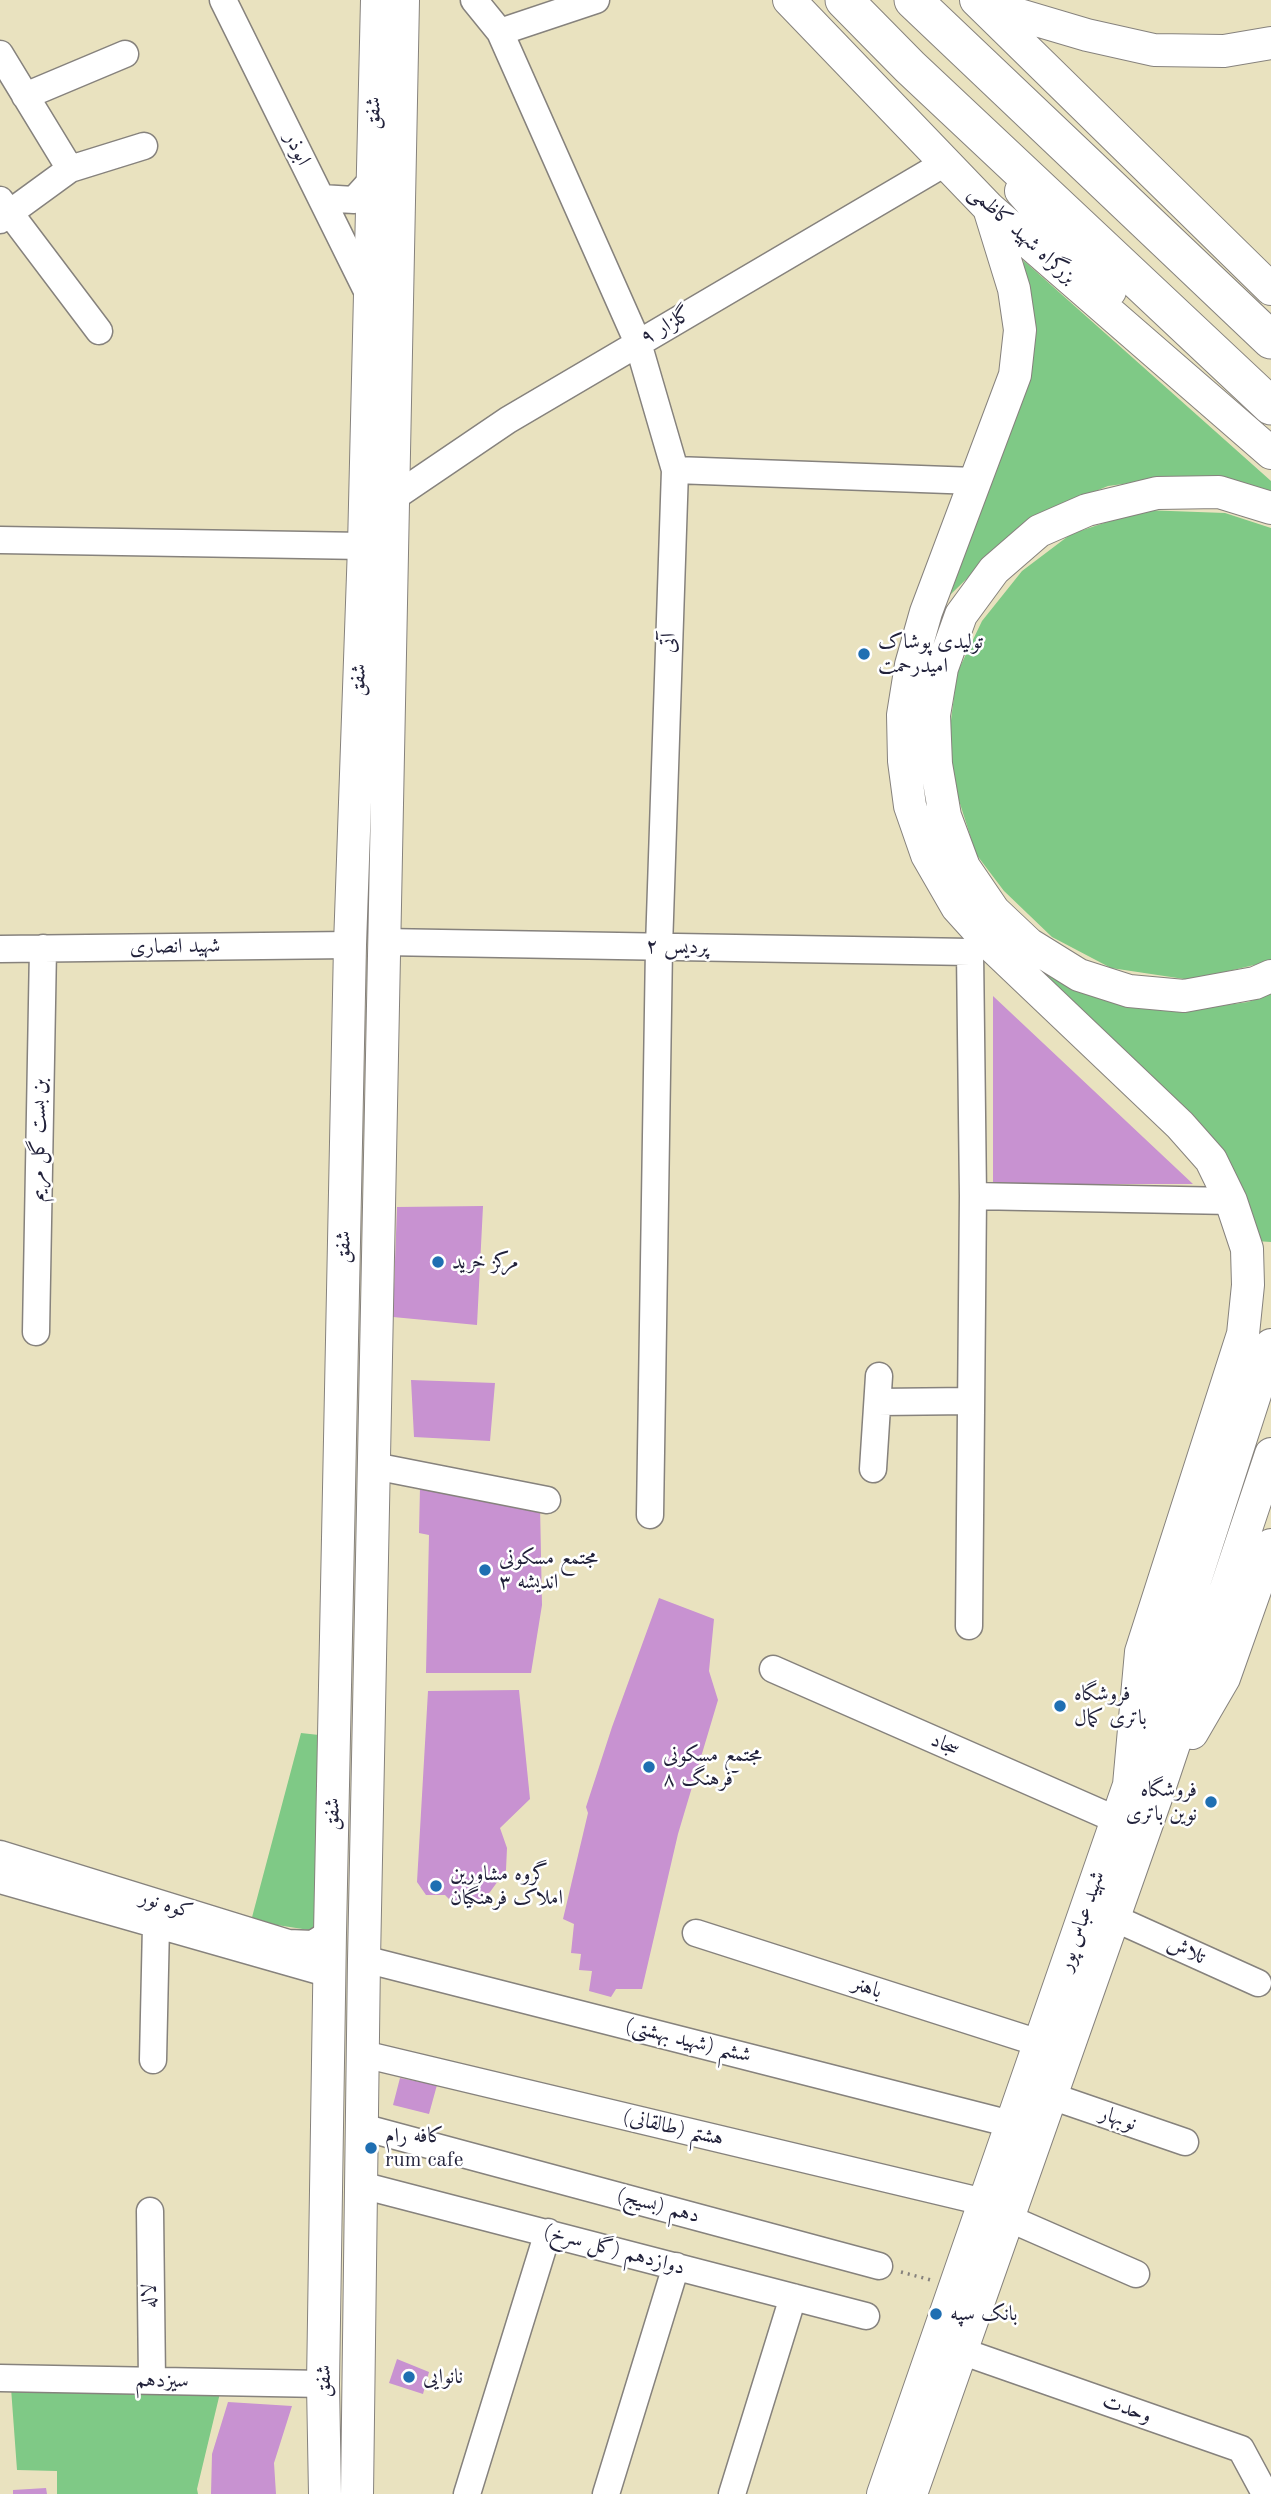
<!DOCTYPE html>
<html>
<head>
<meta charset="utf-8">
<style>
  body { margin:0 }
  canvas { display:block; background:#e9e2bf }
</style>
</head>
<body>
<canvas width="1271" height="2494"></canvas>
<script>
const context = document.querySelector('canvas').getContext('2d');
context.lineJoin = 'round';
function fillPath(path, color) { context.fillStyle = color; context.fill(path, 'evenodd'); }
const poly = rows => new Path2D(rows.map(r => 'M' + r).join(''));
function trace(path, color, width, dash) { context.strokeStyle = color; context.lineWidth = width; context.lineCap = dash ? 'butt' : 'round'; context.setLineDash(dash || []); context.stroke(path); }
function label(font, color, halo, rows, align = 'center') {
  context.font = font + ' "Old Standard TT",Amiri,serif'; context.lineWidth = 5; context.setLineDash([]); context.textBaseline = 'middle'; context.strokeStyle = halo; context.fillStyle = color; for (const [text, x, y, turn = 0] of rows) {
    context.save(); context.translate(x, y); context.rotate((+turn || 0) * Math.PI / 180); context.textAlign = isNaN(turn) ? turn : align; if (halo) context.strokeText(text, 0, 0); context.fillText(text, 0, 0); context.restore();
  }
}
const green = poly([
  [1023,260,1271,481,1271,494,1247,486,1183,476,1108,486,1045,512,985,561,950,595,1026,387,1029,297],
  [1143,510,1225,513,1271,528,1271,961,1191,980,1111,968,1052,937,1004,891,976,854,955,788,949,736,957,673,982,621,1022,571,1071,534],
  [1013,946,1184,1011,1248,1002,1271,994,1271,1242,1256,1241,1234,1184],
  [301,1733,328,1736,322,1932,251,1921],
  [11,2388,220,2393,197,2489,198,2494,57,2494,57,2471,17,2470]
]);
const building = poly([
  [993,996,1193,1184,993,1184],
  [483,1206,477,1325,393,1317,397,1207],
  [411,1380,495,1383,490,1441,414,1437],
  [420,1487,540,1505,542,1605,531,1673,426,1673,429,1535,419,1533],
  [659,1598,714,1619,709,1671,718,1700,678,1834,642,1989,616,1989,611,1997,589,1991,592,1971,579,1970,581,1954,571,1953,574,1924,563,1919,588,1813,586,1807,612,1727],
  [519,1690,530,1799,500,1828,507,1848,506,1870,490,1892,476,1902,452,1902,445,1895,426,1895,417,1882,428,1691],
  [400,2078,437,2085,429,2114,393,2105],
  [397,2359,429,2372,423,2394,389,2383],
  [228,2402,292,2406,274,2463,276,2494,211,2494,212,2454],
  [46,2488,47,2494,13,2494,13,2490]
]);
const path = poly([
  [901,2272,931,2280]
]);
const minor = poly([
  [223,0,370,297],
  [474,0,500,32,638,343,675,470,659,947,650,1515],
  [500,32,596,0],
  [0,54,70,169],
  [25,96,125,54],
  [321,198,354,200,373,179],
  [0,200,99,331],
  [0,220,70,169,144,146],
  [675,470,975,481],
  [393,498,508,420,945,163],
  [0,540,364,546],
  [383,942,970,952,973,1196,1231,1201],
  [0,949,350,945],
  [36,1332,43,948],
  [878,1402,971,1401],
  [374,1466,547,1500],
  [873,1469,879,1376],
  [969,1626,973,1196],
  [773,1669,1117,1820],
  [0,1854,288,1943,313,1944,330,1933],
  [0,1880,330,1974],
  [1114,1918,1258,1983],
  [696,1933,1039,2043],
  [364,1959,1011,2124],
  [363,2054,984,2202],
  [153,2060,156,1925],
  [1051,2096,1185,2142],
  [362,2127,879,2266],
  [361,2185,866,2316],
  [150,2211,152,2381],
  [1008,2218,1136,2274],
  [961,2351,1241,2449,1262,2488,1271,2492],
  [0,2378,323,2384],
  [467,2494,548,2232],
  [606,2494,676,2266],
  [732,2494,793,2297]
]);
const major = poly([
  [789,0,989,208,1271,453],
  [976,0,1271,289],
  [982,4,1087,35,1154,50,1224,51,1271,43],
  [1021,191,1110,291],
  [989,208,1014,289,1020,330,1015,375,926,612,911,665,903,715,904,761,910,806,927,855,957,907,994,948,1180,1125,1211,1160,1231,1201,1247,1249,1248,1285,1243,1334,1141,1652,1129,1785],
  [1271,508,1219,492,1157,493,1087,510,1039,531,994,570,961,615,942,668,934,715,936,764,945,816,964,867,994,911,1029,944,1079,975,1129,991,1184,996,1255,983,1271,976],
  [1192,1733,1224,1678,1271,1545],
  [325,2494,323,2384,330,1933,350,945,364,546,377,0],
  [357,2494,364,1959,403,0],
  [883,2494,1129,1785,1271,1345],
  [911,2494,1157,1795,1271,1454]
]);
const highway = poly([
  [844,0,910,67,1271,406],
  [913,0,1271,340]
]);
const markers = [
  [864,654,7,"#1f6fb2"],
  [438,1262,7,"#1f6fb2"],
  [485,1570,7,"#1f6fb2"],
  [1060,1706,7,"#1f6fb2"],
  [649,1767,7,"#1f6fb2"],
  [1211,1802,7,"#1f6fb2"],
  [436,1886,7,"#1f6fb2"],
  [371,2148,7,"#1f6fb2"],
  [936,2314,7,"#1f6fb2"],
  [409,2377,7,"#1f6fb2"]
];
const streetNames = [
  ["شفق",374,113,-89],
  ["ابوذر",297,149,64],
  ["بزرگراه شهید کاظمی",1022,235,42],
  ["گلزار ۹",666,326,-30],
  ["آتی",669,643,-88],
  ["شفق",359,680,-88],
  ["شهید انصاری",175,947,-1],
  ["پردیس ۲",677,947,1],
  ["بن بست گل مریم",39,1140,-89],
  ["شفق",344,1247,-89],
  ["سجاد",945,1745,24],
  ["شفق",333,1814,-89],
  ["کوه نور",166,1905,17],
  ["شهید عباس پور",1082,1921,-71],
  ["تلاش",1186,1951,24],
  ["باهنر",867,1988,18],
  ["ششم (شهید بهشتی)",688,2041,14],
  ["نوبهار",1118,2119,19],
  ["هشتم (طالقانی)",673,2128,13],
  ["دهم (بسیج)",658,2206,15],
  ["دوازدهم (گل سرخ)",614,2250,15],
  ["لاله",150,2296,-91],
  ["سیزدهم",162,2381,1],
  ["شفق",324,2381,-90],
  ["وحدت",1127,2409,19]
];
const poiNames = [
  ["تولیدی پوشاک",878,642],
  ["امیدرحمت",878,666],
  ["مرکز خرید",452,1262],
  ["مجتمع مسکونی",499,1558],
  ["اندیشه ۳",499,1582],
  ["فروشگاه",1074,1694],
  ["باتری کمال",1074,1718],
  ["مجتمع مسکونی",663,1755],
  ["فرهنگ ۸",663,1779],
  ["فروشگاه",1197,1790,"right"],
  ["نوین باتری",1197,1814,"right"],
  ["گروه مشاورین",450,1874],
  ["املاک فرهنگیان",450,1898],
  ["کافه رام",385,2136],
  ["rum cafe",385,2160],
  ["بانک سپه",950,2314],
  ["نانوایی",423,2377]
];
fillPath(green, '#7fc986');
fillPath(building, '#c892d1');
trace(minor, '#86827d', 29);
trace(major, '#86827d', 34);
trace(highway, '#86827d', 39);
trace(path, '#86827d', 3.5, [2, 5]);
trace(minor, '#fff', 26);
trace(major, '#fff', 32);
trace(highway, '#fff', 37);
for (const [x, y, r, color] of markers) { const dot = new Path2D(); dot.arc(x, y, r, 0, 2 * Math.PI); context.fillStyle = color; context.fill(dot); trace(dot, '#fff', 2.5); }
label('21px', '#22223b', '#fff', streetNames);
label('21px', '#22223b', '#fff', poiNames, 'left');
</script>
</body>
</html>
